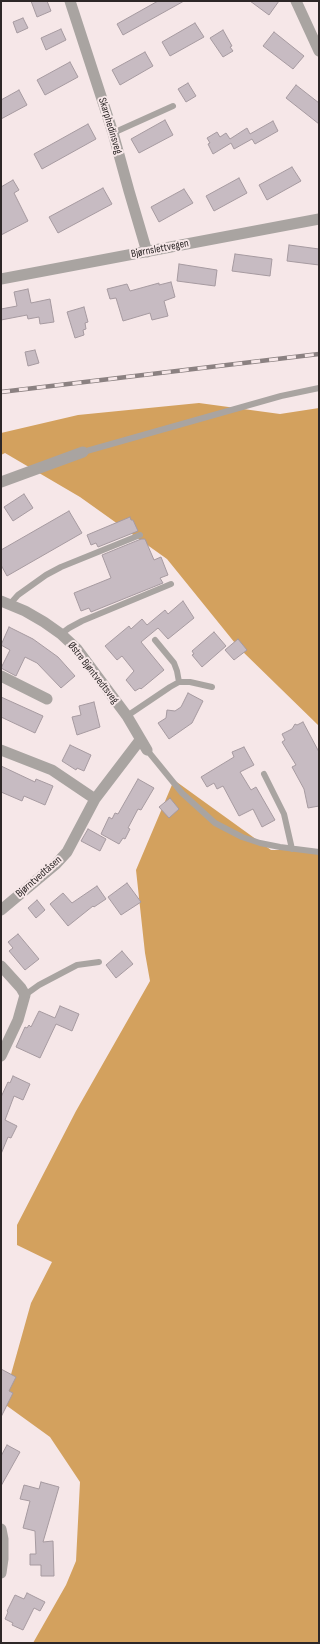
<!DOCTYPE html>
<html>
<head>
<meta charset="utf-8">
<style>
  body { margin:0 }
  #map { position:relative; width:320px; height:1644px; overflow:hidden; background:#f6e7e8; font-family:"Sofia Sans Condensed",sans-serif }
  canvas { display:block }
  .frame { position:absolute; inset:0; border:2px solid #2d2727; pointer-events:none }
</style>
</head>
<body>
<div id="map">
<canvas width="320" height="1644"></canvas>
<div class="frame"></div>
</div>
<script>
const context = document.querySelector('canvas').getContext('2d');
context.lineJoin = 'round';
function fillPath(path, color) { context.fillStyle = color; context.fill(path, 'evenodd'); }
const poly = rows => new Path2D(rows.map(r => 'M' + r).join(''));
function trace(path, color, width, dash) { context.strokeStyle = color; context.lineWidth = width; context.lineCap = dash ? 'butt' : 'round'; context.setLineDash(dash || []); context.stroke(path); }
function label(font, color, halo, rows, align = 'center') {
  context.font = font + ' "Sofia Sans Condensed",sans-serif'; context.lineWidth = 4; context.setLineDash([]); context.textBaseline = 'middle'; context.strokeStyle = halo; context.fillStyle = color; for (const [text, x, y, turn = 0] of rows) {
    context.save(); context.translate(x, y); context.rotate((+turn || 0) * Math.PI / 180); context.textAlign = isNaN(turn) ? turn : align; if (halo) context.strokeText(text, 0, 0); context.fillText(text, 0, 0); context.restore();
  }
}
const forest = poly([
  [199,403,280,414,319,408,319,726,239,648,167,559,80,497,5,453,1,455,1,433,78,415],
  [174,780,271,850,319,850,319,1643,33,1643,66,1585,76,1561,80,1482,50,1437,3,1403,31,1303,52,1262,17,1245,17,1225,76,1111,150,981,145,953,136,870]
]);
const building = poly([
  [31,1,47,1,51,11,37,17,31,1],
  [158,1,184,1,123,35,117,24,158,1],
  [250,1,279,1,269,15,250,1],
  [23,18,28,28,17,33,13,22,23,18],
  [195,23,204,37,170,56,162,42,195,23],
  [61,29,66,40,46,50,41,38,61,29],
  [223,30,232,46,230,47,233,51,223,57,210,38,223,30],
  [274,32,304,56,293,69,263,46,274,32],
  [145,52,153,66,120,85,112,70,145,52],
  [70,62,78,77,45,95,37,80,70,62],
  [188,83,196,96,186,102,178,89,188,83],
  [296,85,319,103,319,124,286,98,296,85],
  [19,90,27,105,1,119,1,100,19,90],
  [165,120,173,135,139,153,131,139,165,120],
  [273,121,278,131,255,144,252,139,234,149,231,143,213,154,208,144,210,143,207,138,217,132,220,137,226,133,230,139,247,128,250,134,273,121],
  [88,124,96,139,42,169,34,154,88,124],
  [292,167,301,181,267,200,259,185,292,167],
  [239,178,247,193,214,211,206,196,239,178],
  [13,180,19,190,14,193,28,221,1,235,1,187,13,180],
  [103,188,112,204,58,233,49,217,103,188],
  [184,189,193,203,159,222,151,207,184,189],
  [289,245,319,249,319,265,287,261,289,245],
  [235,254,272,259,270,276,232,271,235,254],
  [179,264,217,270,215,286,177,281,179,264],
  [171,282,175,297,164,301,168,316,152,320,150,313,123,321,116,298,110,299,107,289,127,284,130,291,159,283,159,285,171,282],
  [28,289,31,303,50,299,54,322,40,324,39,317,28,319,27,315,1,320,1,309,17,306,14,292,28,289],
  [84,307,88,322,85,323,86,329,83,330,84,335,75,338,67,312,84,307],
  [35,350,39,363,28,366,25,352,35,350],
  [24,494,33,508,13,521,4,507,24,494],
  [69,511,82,533,7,576,1,565,1,550,69,511],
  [130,517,131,520,133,520,138,531,98,547,96,543,91,545,87,535,130,517],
  [141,539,145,539,154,560,161,557,168,575,160,578,163,583,91,612,89,608,81,611,74,593,111,578,102,555,141,539],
  [183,601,194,618,168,639,158,628,141,642,164,670,141,689,140,688,135,691,126,680,134,671,122,656,117,660,105,646,129,626,131,629,142,619,147,625,165,610,168,614,183,601],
  [9,627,33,639,58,657,75,676,61,688,37,663,25,657,16,676,1,668,10,650,1,645,9,627],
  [214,632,226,646,202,667,192,655,194,654,192,651,214,632],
  [238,639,247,650,234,660,225,650,238,639],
  [188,693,203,701,192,723,169,739,158,723,166,718,167,710,175,711,181,707,188,693],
  [1,697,43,716,35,733,1,717,1,697],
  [94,702,100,727,77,735,72,717,81,715,79,706,94,702],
  [303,722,319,752,319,806,308,808,304,789,292,767,296,765,282,742,285,740,282,734,292,729,295,724,297,725,303,722],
  [70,745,91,755,84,771,77,768,76,770,62,761,70,745],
  [244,747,254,765,240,772,251,790,256,787,275,820,262,827,253,809,239,816,223,786,217,789,214,783,207,787,201,777,234,757,232,752,244,747],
  [1,766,35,782,36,779,53,786,45,805,24,796,22,801,1,792,1,766],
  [138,779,154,788,141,810,138,809,128,828,130,829,125,839,123,838,119,844,101,834,109,817,112,819,115,813,118,814,138,779],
  [170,798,179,809,169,818,159,807,170,798],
  [88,829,106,839,100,851,81,841,88,829],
  [127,883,141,902,121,915,108,897,127,883],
  [97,886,106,899,94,907,93,906,68,926,50,904,63,893,72,903,97,886],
  [37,900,45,910,36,918,28,908,37,900],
  [18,934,39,959,25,970,9,951,13,948,8,942,18,934],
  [122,951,133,964,116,978,106,965,122,951],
  [60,1006,79,1014,72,1031,56,1024,40,1058,16,1047,25,1027,27,1028,29,1025,31,1027,39,1011,55,1018,60,1006],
  [13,1076,30,1084,23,1100,14,1096,5,1120,17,1126,11,1138,8,1137,1,1154,1,1097,8,1082,10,1083,13,1076],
  [1,1369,16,1377,9,1391,13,1393,1,1417,1,1369],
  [7,1445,20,1452,1,1486,1,1456,7,1445],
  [41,1482,59,1487,43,1542,53,1541,54,1576,41,1576,41,1565,30,1565,30,1554,36,1554,35,1531,23,1528,30,1501,20,1499,24,1485,39,1489,41,1482],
  [27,1593,45,1602,40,1611,34,1608,23,1630,12,1625,13,1623,5,1619,8,1612,7,1611,15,1595,24,1599,27,1593]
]);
const service = poly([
  [113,133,173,106],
  [83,452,281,396,319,388],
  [10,604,18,595,46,575,61,567,140,535],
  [61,634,69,628,82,621,171,584],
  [155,640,174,663,177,671,179,682],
  [127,716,170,687,179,682,190,682,212,687],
  [147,750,182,793,215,823,242,837,260,843,280,847,319,852],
  [264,774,284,814,292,849],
  [25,995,39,985,77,965,99,962]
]);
const minor = poly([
  [70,1,113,133,129,191,147,252],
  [296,1,319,51],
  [1,279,319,219],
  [1,482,83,452],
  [1,601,25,611,44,622,61,634,77,649,127,716,147,750],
  [1,676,47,699],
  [1,750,52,770,95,799],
  [1,910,56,864,67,852,95,799,140,740],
  [1,966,21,988,25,995,18,1020,1,1056],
  [1,1529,3,1539,3,1559,1,1573]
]);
const rail = poly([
  [1,392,319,354]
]);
const streetNames = [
  ["Skarphedinsveg",110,126,73],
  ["Bjørnslettvegen",160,249,-11],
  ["Østre Bjøntvedtsveg",93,673,52],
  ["Bjørntvedtåsen",39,877,-41]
];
fillPath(forest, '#d3a15e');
fillPath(building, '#c7bbc2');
trace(building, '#a69aa0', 1);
trace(service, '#a9a4a1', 6);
trace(minor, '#a9a4a1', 11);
trace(rail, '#8b8181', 4.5);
trace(rail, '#f6e7e8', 3, [9]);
label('11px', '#2d2727', '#f6e7e8', streetNames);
</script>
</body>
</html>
